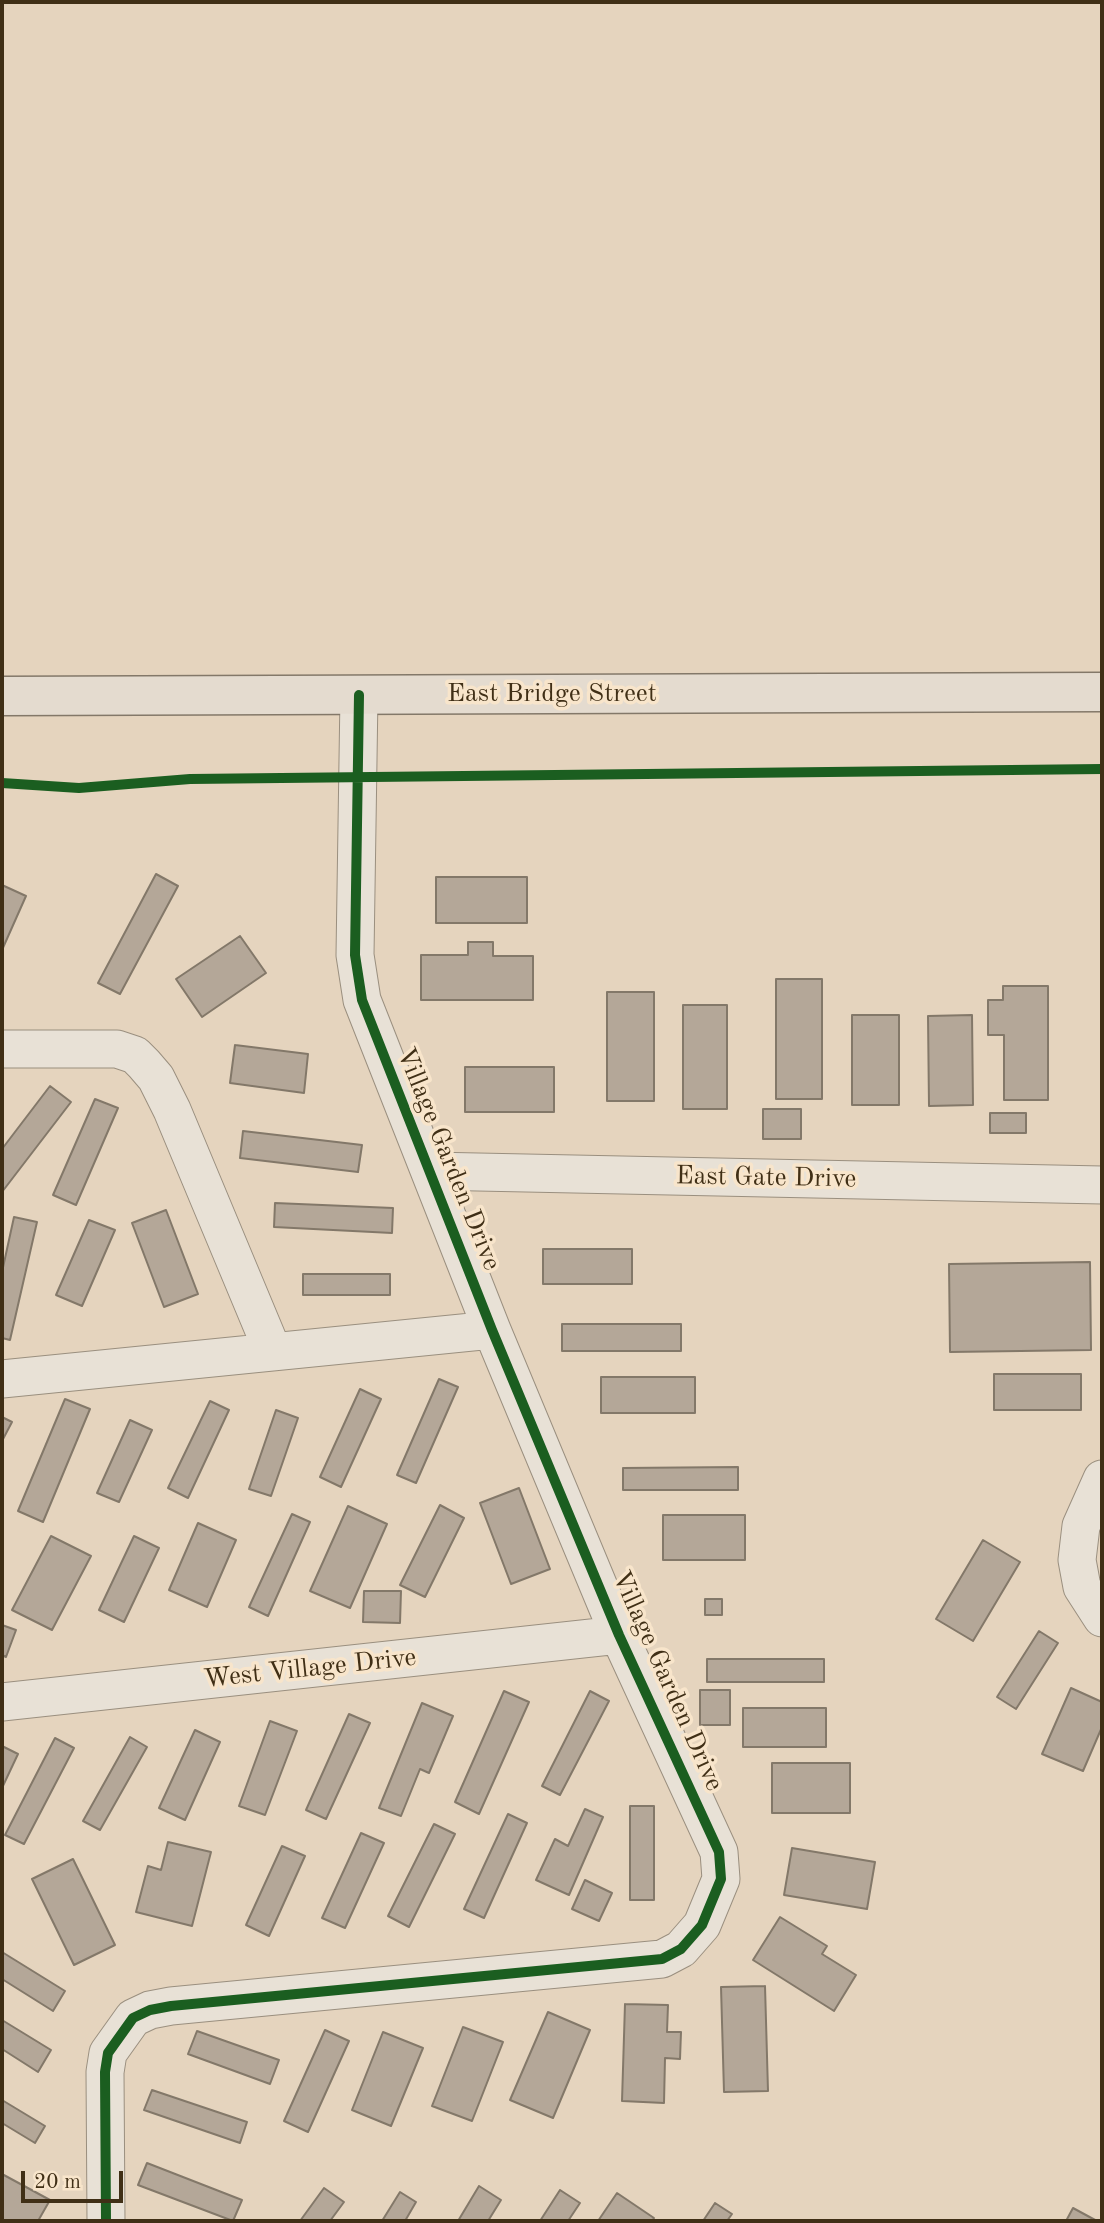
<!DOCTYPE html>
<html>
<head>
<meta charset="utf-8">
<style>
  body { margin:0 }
  #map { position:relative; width:1104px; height:2223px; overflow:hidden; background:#e5d4be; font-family:"Old Standard TT",serif }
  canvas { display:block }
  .frame { position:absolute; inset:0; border:4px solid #402f16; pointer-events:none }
  .scale { position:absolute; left:21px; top:2171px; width:102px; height:32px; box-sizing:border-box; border:4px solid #402f16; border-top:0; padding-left:9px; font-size:21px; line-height:24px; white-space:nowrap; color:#402f16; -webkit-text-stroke:5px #f8e5cb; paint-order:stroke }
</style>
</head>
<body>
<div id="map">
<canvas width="1104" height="2223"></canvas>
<div class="frame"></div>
<div class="scale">20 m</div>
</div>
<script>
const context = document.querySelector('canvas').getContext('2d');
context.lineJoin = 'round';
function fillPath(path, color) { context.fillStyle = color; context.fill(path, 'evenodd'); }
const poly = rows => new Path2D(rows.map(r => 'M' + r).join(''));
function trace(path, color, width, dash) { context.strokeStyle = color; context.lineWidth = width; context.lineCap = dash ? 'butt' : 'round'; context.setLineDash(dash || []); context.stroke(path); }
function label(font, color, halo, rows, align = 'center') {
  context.font = font + ' "Old Standard TT",serif'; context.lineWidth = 7; context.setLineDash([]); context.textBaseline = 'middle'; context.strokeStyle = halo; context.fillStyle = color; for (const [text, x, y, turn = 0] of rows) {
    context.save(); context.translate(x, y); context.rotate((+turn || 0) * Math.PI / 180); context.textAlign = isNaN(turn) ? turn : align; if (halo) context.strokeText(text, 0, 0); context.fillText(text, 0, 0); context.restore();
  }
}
const building = poly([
  [156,874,178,886,120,994,98,983,156,874],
  [436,877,527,877,527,923,436,923,436,877],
  [2,885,26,896,2,950,2,885],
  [240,936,266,973,202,1017,176,979,240,936],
  [468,942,493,942,493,956,533,956,533,1000,421,1000,421,955,468,955,468,942],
  [776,979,822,979,822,1099,776,1099,776,979],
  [1003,986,1048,986,1048,1100,1004,1100,1004,1035,988,1035,988,1000,1003,1000,1003,986],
  [607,992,654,992,654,1101,607,1101,607,992],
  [683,1005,727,1005,727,1109,683,1109,683,1005],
  [852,1015,899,1015,899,1105,852,1105,852,1015],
  [972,1015,973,1105,929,1106,928,1016,972,1015],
  [235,1045,308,1054,304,1093,230,1083,235,1045],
  [465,1067,554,1067,554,1112,465,1112,465,1067],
  [50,1086,71,1102,2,1192,2,1149,50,1086],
  [95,1099,118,1108,76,1205,53,1195,95,1099],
  [763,1109,801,1109,801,1139,763,1139,763,1109],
  [990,1113,1026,1113,1026,1133,990,1133,990,1113],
  [243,1131,362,1145,358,1172,240,1158,243,1131],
  [275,1203,393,1208,392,1233,274,1227,275,1203],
  [166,1210,198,1294,164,1307,132,1223,166,1210],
  [14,1217,37,1222,10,1340,2,1338,2,1272,14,1217],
  [89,1220,115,1230,82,1306,56,1295,89,1220],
  [543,1249,632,1249,632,1284,543,1284,543,1249],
  [1090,1262,1091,1350,950,1352,949,1264,1090,1262],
  [303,1274,390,1274,390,1295,303,1295,303,1274],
  [562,1324,681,1324,681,1351,562,1351,562,1324],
  [994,1374,1081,1374,1081,1410,994,1410,994,1374],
  [601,1377,695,1377,695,1413,601,1413,601,1377],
  [439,1379,458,1387,416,1483,397,1475,439,1379],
  [360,1389,381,1399,341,1487,320,1477,360,1389],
  [65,1399,90,1409,43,1522,18,1511,65,1399],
  [210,1401,229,1410,188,1498,168,1488,210,1401],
  [276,1410,298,1418,271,1496,249,1489,276,1410],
  [2,1417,12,1422,2,1441,2,1417],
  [130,1420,152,1430,119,1502,97,1493,130,1420],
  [738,1467,738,1490,623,1490,623,1468,738,1467],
  [519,1488,550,1569,511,1584,480,1503,519,1488],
  [440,1505,464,1518,425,1597,400,1585,440,1505],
  [348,1506,387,1524,350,1608,310,1591,348,1506],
  [292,1514,310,1522,268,1616,249,1607,292,1514],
  [663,1515,745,1515,745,1560,663,1560,663,1515],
  [198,1523,236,1540,207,1607,169,1590,198,1523],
  [51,1536,91,1556,52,1630,12,1610,51,1536],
  [134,1536,159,1548,124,1622,99,1610,134,1536],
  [983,1540,1020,1562,973,1641,936,1619,983,1540],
  [364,1591,401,1591,400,1623,363,1622,364,1591],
  [705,1599,722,1599,722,1615,705,1615,705,1599],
  [2,1625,16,1630,6,1657,2,1655,2,1625],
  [1039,1631,1058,1643,1016,1709,997,1697,1039,1631],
  [707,1659,824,1659,824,1682,707,1682,707,1659],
  [1071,1688,1102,1702,1102,1727,1083,1771,1042,1754,1071,1688],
  [700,1690,730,1690,730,1725,700,1725,700,1690],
  [504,1691,529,1702,479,1814,455,1802,504,1691],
  [590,1691,609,1701,560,1795,542,1786,590,1691],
  [422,1703,453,1716,429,1773,420,1769,401,1816,379,1808,422,1703],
  [743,1708,826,1708,826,1747,743,1747,743,1708],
  [349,1714,370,1723,326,1819,306,1810,349,1714],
  [270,1721,297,1731,265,1815,239,1806,270,1721],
  [195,1730,220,1742,185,1820,159,1808,195,1730],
  [130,1737,147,1747,100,1830,83,1821,130,1737],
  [55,1738,74,1748,24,1844,5,1835,55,1738],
  [2,1746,18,1754,2,1788,2,1746],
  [772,1763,850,1763,850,1813,772,1813,772,1763],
  [630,1806,654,1806,654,1900,630,1900,630,1806],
  [585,1809,603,1817,569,1895,536,1880,555,1839,568,1846,585,1809],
  [508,1814,527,1823,484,1918,464,1909,508,1814],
  [434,1824,455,1834,409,1927,388,1916,434,1824],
  [361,1833,384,1843,345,1928,322,1918,361,1833],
  [168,1842,211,1852,192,1926,136,1912,148,1866,161,1870,168,1842],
  [282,1846,305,1856,269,1936,246,1925,282,1846],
  [792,1848,875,1862,867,1909,784,1895,792,1848],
  [73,1859,115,1945,74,1965,32,1879,73,1859],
  [585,1880,612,1893,599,1921,572,1909,585,1880],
  [780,1917,827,1946,822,1954,856,1975,834,2011,753,1960,780,1917],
  [2,1952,65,1991,53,2011,2,1979,2,1952],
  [765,1986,768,2091,724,2092,721,1987,765,1986],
  [625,2004,668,2005,667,2032,681,2032,680,2059,665,2058,664,2103,622,2101,625,2004],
  [548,2012,590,2030,553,2118,510,2100,548,2012],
  [2,2020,51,2050,38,2072,2,2049,2,2020],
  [463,2027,503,2042,472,2121,432,2106,463,2027],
  [325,2030,349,2041,308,2132,284,2121,325,2030],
  [197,2031,279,2060,270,2084,188,2054,197,2031],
  [383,2032,423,2048,391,2126,352,2110,383,2032],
  [152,2090,247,2122,240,2143,144,2110,152,2090],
  [2,2100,45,2126,35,2143,2,2123,2,2100],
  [147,2163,242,2200,233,2221,138,2185,147,2163],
  [2,2174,50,2200,38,2221,2,2221,2,2174],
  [479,2186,501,2200,488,2221,458,2221,479,2186],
  [324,2188,344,2202,330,2221,300,2221,324,2188],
  [560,2190,580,2203,568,2221,540,2221,560,2190],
  [400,2192,416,2202,405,2221,382,2221,400,2192],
  [617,2193,654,2218,652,2221,598,2221,617,2193],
  [715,2203,732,2214,727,2221,703,2221,715,2203],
  [1073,2208,1097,2221,1066,2221,1073,2208]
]);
const minor = poly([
  [2,1049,117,1049,135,1055,144,1064,156,1078,172,1110,273,1352],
  [430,1171,1102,1185],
  [2,1379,492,1330],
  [1102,1479,1081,1526,1077,1560,1082,1587,1102,1618],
  [2,1702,619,1635],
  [106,2221,105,2072,108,2053,133,2018,150,2010,171,2006,662,1959,681,1949,702,1925,721,1879,719,1852,619,1635,492,1330,362,1000,355,955,359,695]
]);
const major = poly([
  [2,696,1102,692]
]);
const cycleway = poly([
  [2,783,79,788,190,779,1102,769],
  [106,2221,105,2072,108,2053,133,2018,150,2010,171,2006,662,1959,681,1949,702,1925,721,1879,719,1852,619,1635,492,1330,362,1000,355,955,359,695]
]);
const streetNames = [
  ["East Bridge Street",552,694],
  ["Village Garden Drive",448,1159,68],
  ["East Gate Drive",766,1178,1],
  ["West Village Drive",310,1669,-6],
  ["Village Garden Drive",667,1681,66]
];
fillPath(building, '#b4a798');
trace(building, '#837869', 2);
trace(minor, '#9a8f7f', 39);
trace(major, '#837869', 41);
trace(minor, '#e8e1d6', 37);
trace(major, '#e4dbcf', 38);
trace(cycleway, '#1b5e20', 10);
label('26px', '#402f16', '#f8e5cb', streetNames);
</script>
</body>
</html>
